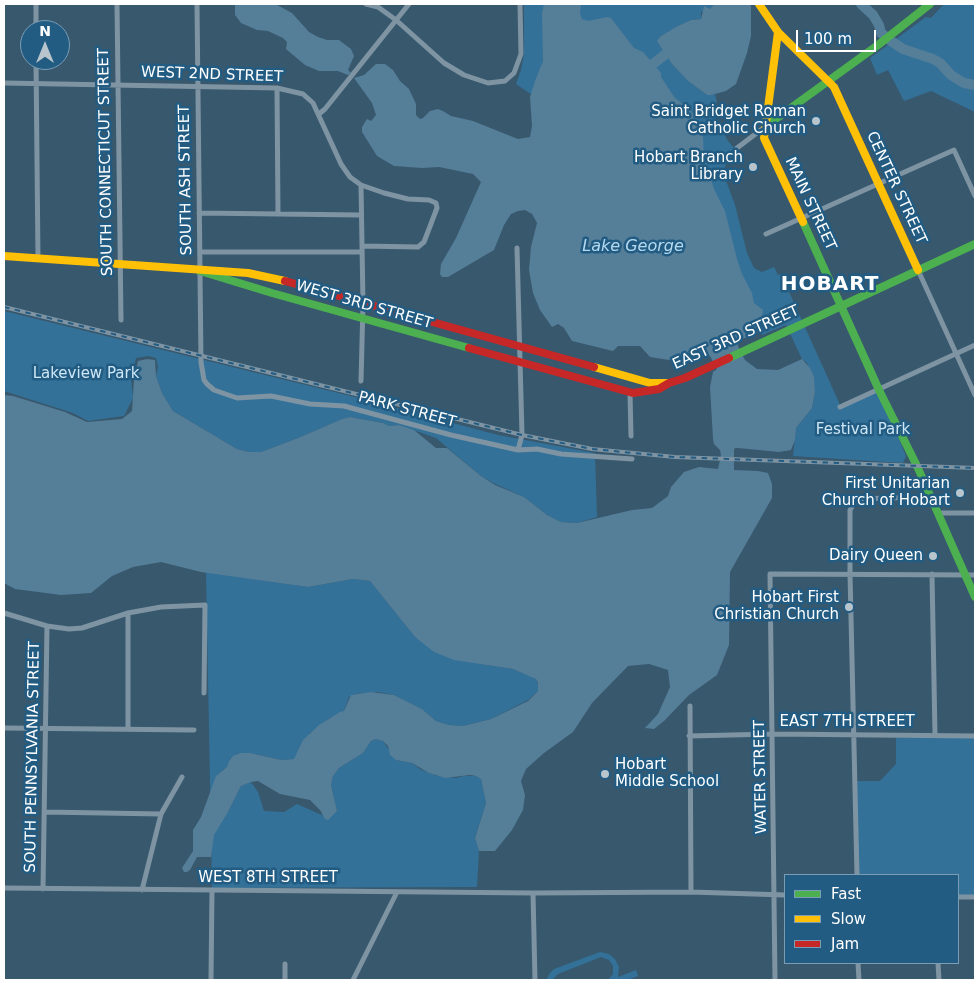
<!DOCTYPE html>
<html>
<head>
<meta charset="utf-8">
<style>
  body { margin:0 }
  #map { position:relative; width:979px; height:984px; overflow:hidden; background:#38586d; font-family:"DejaVu Sans",sans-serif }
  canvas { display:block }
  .frame { position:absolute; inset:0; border:5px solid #fff; pointer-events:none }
  .legend { position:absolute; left:784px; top:874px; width:175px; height:90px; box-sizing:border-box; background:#225c83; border:1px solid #7a9db5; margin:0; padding:6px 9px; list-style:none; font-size:15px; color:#fff }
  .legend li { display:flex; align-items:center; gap:10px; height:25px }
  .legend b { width:25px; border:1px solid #7a9db5 }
  .north { position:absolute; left:20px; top:20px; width:50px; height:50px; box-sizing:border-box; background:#225c83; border:1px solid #7a9db5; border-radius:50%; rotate:0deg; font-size:14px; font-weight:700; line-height:20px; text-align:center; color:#fff }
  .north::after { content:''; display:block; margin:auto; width:18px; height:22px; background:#b9c5cc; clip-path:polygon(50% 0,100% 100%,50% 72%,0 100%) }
  .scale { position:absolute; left:796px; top:30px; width:80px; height:22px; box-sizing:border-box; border:2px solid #fff; border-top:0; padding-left:6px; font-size:15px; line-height:18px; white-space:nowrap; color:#fff; -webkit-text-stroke:4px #225c83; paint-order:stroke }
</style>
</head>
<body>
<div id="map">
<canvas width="979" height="984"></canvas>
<div class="frame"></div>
<ul class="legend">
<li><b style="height:6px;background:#4caf50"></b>Fast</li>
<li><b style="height:6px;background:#ffc107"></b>Slow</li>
<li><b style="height:6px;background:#c62828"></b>Jam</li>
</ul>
<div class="north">N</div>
<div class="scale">100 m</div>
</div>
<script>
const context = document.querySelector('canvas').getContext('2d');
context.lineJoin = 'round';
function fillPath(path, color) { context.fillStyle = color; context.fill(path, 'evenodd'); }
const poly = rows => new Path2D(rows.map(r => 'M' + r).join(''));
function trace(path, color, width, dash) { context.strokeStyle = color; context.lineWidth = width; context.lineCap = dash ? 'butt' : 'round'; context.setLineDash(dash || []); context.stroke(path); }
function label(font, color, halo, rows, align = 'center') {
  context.font = font + ' "DejaVu Sans",sans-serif'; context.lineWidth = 5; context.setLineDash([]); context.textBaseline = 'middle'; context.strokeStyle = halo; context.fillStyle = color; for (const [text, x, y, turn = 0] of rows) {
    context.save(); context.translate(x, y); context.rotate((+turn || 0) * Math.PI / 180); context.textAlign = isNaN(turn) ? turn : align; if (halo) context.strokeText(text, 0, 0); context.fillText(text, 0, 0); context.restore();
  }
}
const green = poly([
  [524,4,714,4,710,9,701,12,701,19,691,20,661,36,672,64,688,81,707,95,715,94,717,102,713,106,716,119,728,141,735,149,736,154,728,160,725,167,724,175,735,205,747,253,754,268,762,272,774,267,778,275,781,274,841,407,879,391,906,456,903,463,793,456,796,428,812,408,815,392,807,363,802,359,786,325,762,335,757,322,549,63,535,97,516,84,521,70,524,54],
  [944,4,975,4,975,112,931,91,904,101,888,70,877,75,870,58,926,17,931,18],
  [4,311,363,399,498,435,595,453,597,517,577,523,561,522,547,515,524,497,493,483,481,476,436,438,399,425,389,426,383,423,350,417,342,419,298,438,261,452,249,452,237,449,173,411,162,393,156,376,158,367,156,358,148,356,136,358,131,379,133,398,124,416,88,421,73,413,4,391],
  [206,572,308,587,353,579,370,581,415,637,481,664,513,669,536,679,539,687,538,691,528,700,491,719,463,726,449,725,436,721,422,709,394,695,378,692,355,694,349,697,344,711,328,719,310,733,300,747,295,759,282,760,255,754,239,753,230,759,227,767,218,774,228,812,241,786,251,782,258,792,264,811,284,812,297,804,324,816,325,819,337,811,331,785,333,776,339,768,363,753,371,741,376,739,383,741,396,760,412,763,420,769,437,776,456,778,464,776,476,776,481,779,486,803,475,837,479,851,477,887,212,888],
  [934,737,974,738,975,895,958,895,958,875,858,875,856,781,880,781,896,764,896,738],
  [600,952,609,954,615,959,619,967,618,977,636,970,638,976,627,980,608,980,613,974,613,966,609,960,601,957,558,974,552,980,546,980,550,973,554,969]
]);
const water = poly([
  [235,4,277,5,292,13,309,32,318,37,327,40,339,40,351,49,354,56,348,70,351,73,348,75,338,71,319,71,305,65,286,49,287,42,283,38,268,31,257,30,241,23,235,15],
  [544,4,581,4,580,14,582,19,588,21,607,17,611,18,634,48,643,52,661,73,661,77,675,98,688,108,697,118,703,137,704,157,714,189,725,211,737,259,742,274,752,293,754,303,763,310,762,316,757,322,761,331,740,340,738,342,738,346,745,360,757,369,778,370,802,359,810,368,814,377,815,392,812,408,796,428,795,440,791,450,779,452,738,448,735,448,734,450,734,470,758,471,768,473,772,484,772,498,730,572,729,645,717,675,689,695,664,721,654,729,645,728,658,714,670,687,668,670,649,664,628,666,592,703,573,732,544,753,526,769,521,781,525,795,523,810,512,830,495,851,479,851,475,838,486,803,481,779,476,776,470,775,445,778,429,773,412,763,396,760,390,755,388,746,383,741,376,739,371,741,363,753,339,768,333,776,331,785,337,811,328,820,325,819,320,810,310,800,280,794,258,781,251,782,241,786,228,812,214,835,211,857,197,857,190,870,187,872,184,872,182,868,193,851,193,830,201,817,216,776,227,767,229,761,233,756,240,753,250,753,282,760,294,759,303,740,319,725,340,712,344,711,351,695,371,692,394,695,422,709,436,721,449,725,463,726,491,719,528,701,538,691,538,683,536,679,531,677,513,669,454,660,434,652,415,637,370,581,353,579,308,587,201,572,161,562,133,567,112,576,91,593,61,595,15,589,4,583,4,395,13,396,65,412,87,422,122,419,132,411,134,379,138,361,147,359,155,360,156,376,162,393,173,411,237,449,249,452,261,452,298,438,342,419,350,417,383,423,389,426,399,425,414,430,436,448,447,448,481,476,495,485,524,497,547,515,561,522,577,523,632,510,652,508,668,496,671,487,684,472,699,467,718,469,721,455,720,450,714,444,713,439,710,387,713,372,717,369,710,356,679,361,669,360,650,357,640,346,618,346,613,351,572,341,564,328,558,324,552,327,540,310,533,293,529,270,531,247,537,223,532,214,525,210,518,211,511,214,504,225,494,250,448,277,442,277,440,274,441,264,456,238,481,182,473,174,439,167,422,168,394,166,377,156,362,132,362,127,367,119,371,121,376,115,372,103,354,78,364,75,376,64,385,64,393,70,400,81,409,89,416,104,416,115,420,119,423,118,430,111,438,109,443,111,451,116,473,121,518,139,530,137,532,126,530,97,535,81,543,61,542,13],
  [714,4,749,4,751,6,751,36,747,53,736,84,726,91,711,95,707,95,688,81,672,64,657,41,661,36,676,27,691,20,701,19,704,6,710,9]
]);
const river = poly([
  [861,4,873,15,879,25,881,33,891,41,903,49,933,59,940,63,951,75,964,83,975,85],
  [653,64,676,46]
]);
const street = poly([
  [36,4,36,30],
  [117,4,121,320],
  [197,4,201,362,204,380,207,384,214,390,237,398,271,396,310,404,344,406,451,435,518,450,537,449,561,454,632,459],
  [366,4,378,7,396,20,444,63,464,75,488,83,505,81,514,73,521,54,520,4],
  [36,60,38,259],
  [4,83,277,88,303,94,313,103,341,164,350,177,361,185,384,193,408,199,429,200,436,203,437,208,424,242,418,247,362,246],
  [277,88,278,214],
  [319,114,325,109,409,4],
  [737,148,766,126],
  [361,185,363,304,361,381],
  [199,213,360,215],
  [766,234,954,150,975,196],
  [517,248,522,435,518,450],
  [200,252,362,252],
  [918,270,975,395],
  [630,393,631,436],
  [840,407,975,345],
  [938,513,975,513],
  [932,574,935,735],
  [4,613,47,626,69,629,82,628,128,613,161,607,205,605,204,693],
  [128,613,128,729],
  [690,706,691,892],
  [4,728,194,730],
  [689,736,773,734,975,736],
  [45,812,161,814],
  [857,875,850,574,850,510,857,499,921,497,930,495],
  [4,888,533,893,691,892,785,895],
  [43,889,47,626],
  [142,890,161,814,182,777],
  [533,893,535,980],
  [958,897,975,897],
  [858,963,859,980],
  [938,963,939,980],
  [211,980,212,890],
  [285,980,285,964],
  [353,980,397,892],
  [775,980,770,574,975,575]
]);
const fast = poly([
  [766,126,878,45,930,4],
  [803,222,879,390,917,466,975,597],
  [200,271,272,293,469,348],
  [729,358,975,244]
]);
const slow = poly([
  [759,4,778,32,834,87,918,270],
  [778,32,764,138,803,222],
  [4,256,248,273,285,281],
  [594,367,650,383,667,383]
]);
const jam = poly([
  [285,281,594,367],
  [469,348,633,393,659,389,669,383,685,378,729,358]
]);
const rail = poly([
  [4,307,522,435,592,449,675,457,975,468]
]);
const markers = [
  [816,121,5,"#b9c5cc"],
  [753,167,5,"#b9c5cc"],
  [960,493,5,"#b9c5cc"],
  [933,556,5,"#b9c5cc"],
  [849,607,5,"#b9c5cc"],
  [605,774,5,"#b9c5cc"]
];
const streetNames = [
  ["WEST 2ND STREET",212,75,2],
  ["SOUTH CONNECTICUT STREET",106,162,-91],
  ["SOUTH ASH STREET",186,180,-91],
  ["CENTER STREET",896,188,65],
  ["MAIN STREET",810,204,65],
  ["WEST 3RD STREET",364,305,16],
  ["EAST 3RD STREET",736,338,-24],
  ["PARK STREET",407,410,15],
  ["EAST 7TH STREET",847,722],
  ["SOUTH PENNSYLVANIA STREET",33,757,-89],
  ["WATER STREET",761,777,-91],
  ["WEST 8TH STREET",268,878]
];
const poiNames = [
  ["Saint Bridget Roman",806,112],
  ["Catholic Church",806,129],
  ["Hobart Branch",743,158],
  ["Library",743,175],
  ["First Unitarian",950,484],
  ["Church of Hobart",950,501],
  ["Dairy Queen",923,556],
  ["Hobart First",839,598],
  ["Christian Church",839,615],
  ["Hobart",615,765,"left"],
  ["Middle School",615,782,"left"]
];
const parkNames = [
  ["Lakeview Park",86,374],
  ["Festival Park",863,430]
];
const waterNames = [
  ["Lake George",633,247]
];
const districtNames = [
  ["HOBART",830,285]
];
fillPath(green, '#337198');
fillPath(water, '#557e99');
trace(river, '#557e99', 10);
trace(street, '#7e94a3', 5);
trace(fast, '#4caf50', 8);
trace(slow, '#ffc107', 8);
trace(jam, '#c62828', 8);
trace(rail, '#7f94a3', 4);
trace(rail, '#225c83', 2, [5.5]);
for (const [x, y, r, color] of markers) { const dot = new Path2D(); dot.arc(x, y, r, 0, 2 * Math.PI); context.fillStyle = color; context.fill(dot); trace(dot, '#225c83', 2); }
label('15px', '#fff', '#225c83', streetNames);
label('15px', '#fff', '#225c83', poiNames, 'right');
label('15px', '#cee7f6', '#225c83', parkNames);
label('italic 16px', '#b5daf0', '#225c83', waterNames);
context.letterSpacing = '1px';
label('bold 20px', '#fff', '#225c83', districtNames);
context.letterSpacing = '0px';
</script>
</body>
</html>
